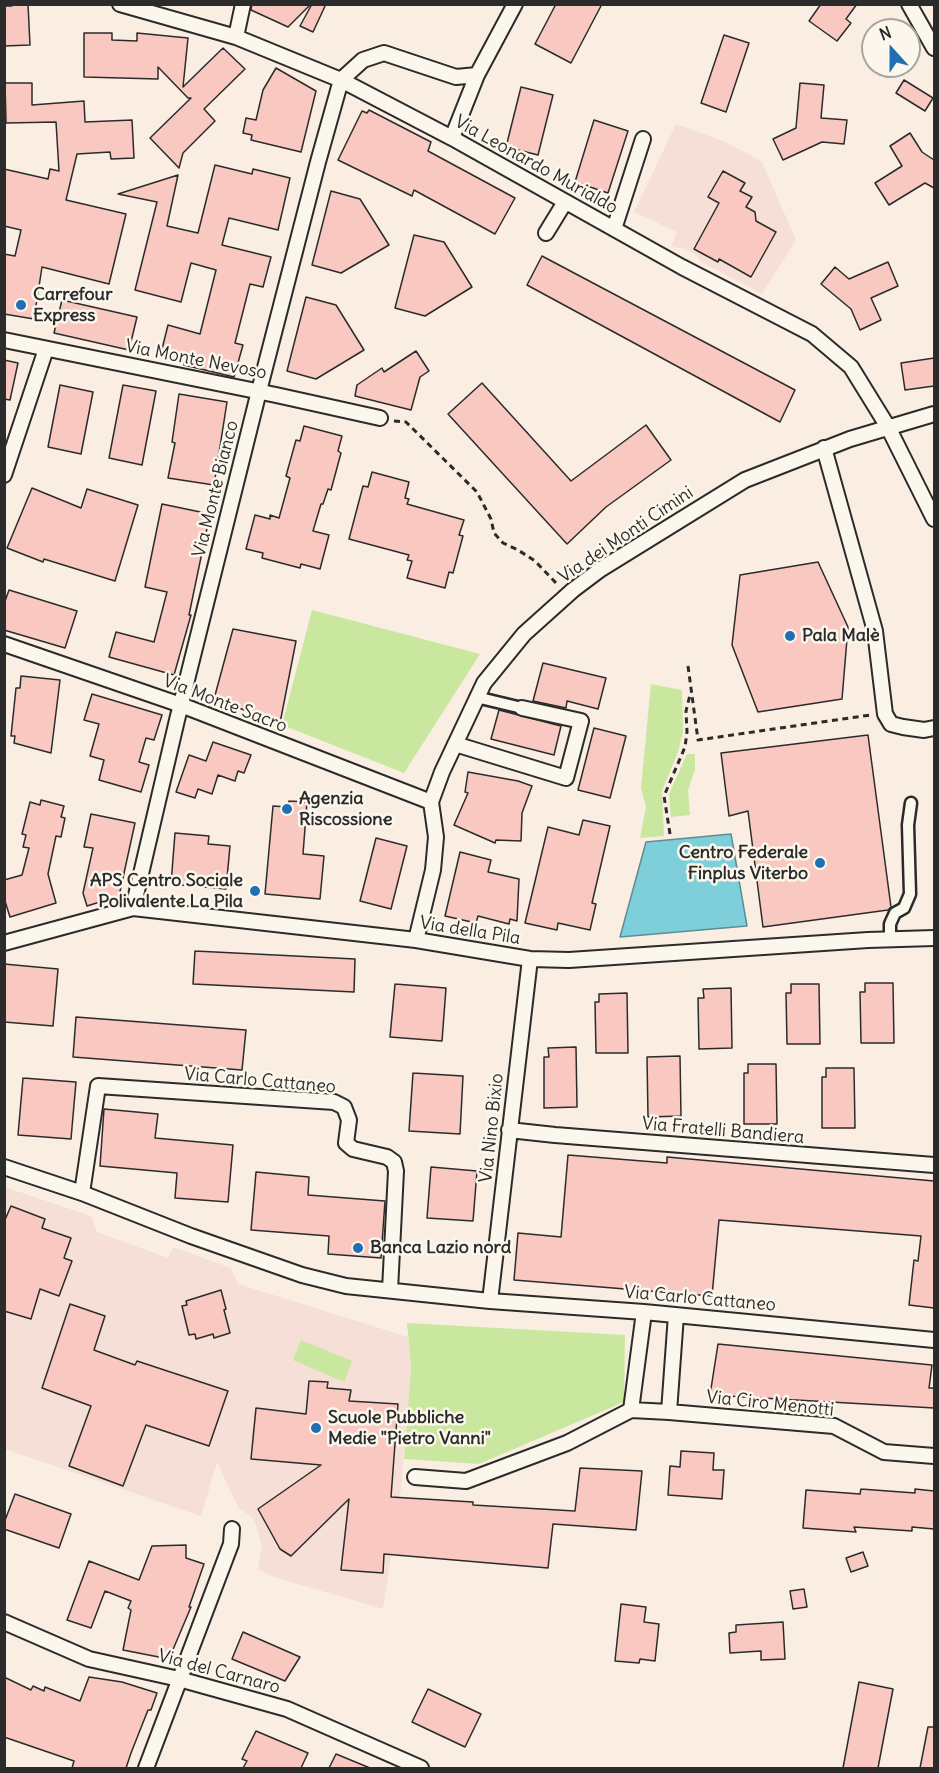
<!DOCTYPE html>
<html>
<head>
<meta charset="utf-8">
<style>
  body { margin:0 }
  #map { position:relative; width:939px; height:1773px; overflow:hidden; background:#faeee3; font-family:Delius,sans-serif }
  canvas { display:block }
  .frame { position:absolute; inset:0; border:6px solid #2b2b2b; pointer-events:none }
  .north { position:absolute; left:861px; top:18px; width:60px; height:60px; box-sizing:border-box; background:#fbf7ec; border:2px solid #a8a59f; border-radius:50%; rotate:339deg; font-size:16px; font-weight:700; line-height:24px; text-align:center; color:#2b2b2b }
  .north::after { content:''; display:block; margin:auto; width:21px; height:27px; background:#1f6fb2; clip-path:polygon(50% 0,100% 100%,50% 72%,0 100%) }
</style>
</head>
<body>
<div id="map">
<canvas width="939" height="1773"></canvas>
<div class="frame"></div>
<div class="north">N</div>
</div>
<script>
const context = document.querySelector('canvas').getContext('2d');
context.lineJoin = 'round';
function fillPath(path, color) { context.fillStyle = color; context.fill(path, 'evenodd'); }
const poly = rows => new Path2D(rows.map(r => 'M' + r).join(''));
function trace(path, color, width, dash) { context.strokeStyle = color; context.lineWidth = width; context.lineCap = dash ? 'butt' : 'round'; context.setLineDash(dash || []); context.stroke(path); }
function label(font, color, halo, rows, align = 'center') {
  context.font = font + ' Delius,sans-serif'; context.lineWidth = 5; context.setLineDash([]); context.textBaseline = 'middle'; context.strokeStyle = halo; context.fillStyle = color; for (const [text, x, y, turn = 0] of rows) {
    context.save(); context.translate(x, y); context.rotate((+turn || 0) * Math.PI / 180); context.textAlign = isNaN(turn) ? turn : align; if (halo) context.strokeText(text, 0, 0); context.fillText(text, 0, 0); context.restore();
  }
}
const built = poly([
  [676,124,726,142,762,162,796,240,762,294,700,261,696,254,681,248,671,247,677,232,634,212],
  [5,1187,91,1216,97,1232,168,1258,173,1247,231,1268,238,1284,408,1337,411,1367,401,1489,383,1609,274,1577,258,1569,262,1546,254,1519,238,1507,217,1462,201,1516,5,1449]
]);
const green = poly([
  [312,610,480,654,404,773,282,725],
  [651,684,682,690,683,732,678,752,662,791,664,836,640,838,646,807,641,788],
  [687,754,695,754,695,770,688,790,690,815,671,817,669,794],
  [407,1323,625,1335,624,1402,479,1464,404,1459,411,1367],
  [301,1340,352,1361,344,1382,293,1360]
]);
const water = poly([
  [731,834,747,926,620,937,646,842,731,834]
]);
const building = poly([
  [12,4,28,4,30,45,4,46,4,6,12,6,12,4],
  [252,4,311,4,288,27,251,10,252,4],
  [312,4,326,4,313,32,300,26,312,4],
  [556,4,602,4,571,63,535,44,556,4],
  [821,4,857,4,846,19,851,23,837,41,809,21,821,4],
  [84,33,112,33,112,40,137,41,137,33,188,38,183,87,223,48,245,69,204,109,215,121,183,153,179,168,150,138,191,98,188,98,158,67,158,79,84,77,84,33],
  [724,35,749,43,726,112,701,103,724,35],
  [276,68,316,91,301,152,251,140,252,135,243,133,246,118,256,120,263,90,276,68],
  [904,80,933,98,925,111,896,93,904,80],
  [5,83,32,83,32,105,84,101,85,122,132,120,134,158,111,159,110,152,77,154,66,200,126,214,109,284,42,267,34,319,4,314,4,254,15,256,21,230,4,226,4,169,48,179,50,169,59,171,56,122,6,123,5,83],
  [800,83,824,85,821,118,847,120,844,144,822,142,783,160,773,139,796,128,800,83],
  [521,87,553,95,538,155,506,147,521,87],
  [369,110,431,142,428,151,515,198,495,234,414,190,412,196,338,160,362,111,367,113,369,110],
  [594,120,628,131,608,193,575,182,594,120],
  [910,133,922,152,934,160,934,188,925,183,889,205,875,183,902,166,890,146,910,133],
  [215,165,252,174,253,169,290,178,278,230,229,218,222,245,271,257,263,287,250,284,235,343,243,345,234,377,184,365,184,361,160,357,168,325,200,334,216,270,191,263,181,302,135,290,157,202,118,194,178,175,167,226,198,233,215,165],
  [723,171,745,183,740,191,752,197,746,207,755,212,756,221,776,232,751,277,719,259,718,262,694,249,719,203,708,197,723,171],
  [331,191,360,199,389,245,341,273,312,265,331,191],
  [414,235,444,242,472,287,425,316,395,308,414,235],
  [542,256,795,390,780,422,527,285,542,256],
  [888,262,898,286,871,298,881,320,860,330,851,309,821,284,835,267,849,279,888,262],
  [306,297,336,305,364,350,316,379,287,371,306,297],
  [62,300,137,317,129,350,54,333,62,300],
  [416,351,429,371,420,377,411,410,355,396,357,385,382,368,384,372,416,351],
  [934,358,934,386,905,390,901,363,934,358],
  [4,360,18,363,10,400,4,399,4,360],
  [482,383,571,481,646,425,671,460,606,507,567,544,448,414,482,383],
  [60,385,93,392,81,454,48,447,60,385],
  [123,385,156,391,142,465,109,458,123,385],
  [179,394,227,402,214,485,168,478,175,443,172,442,179,394],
  [304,426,342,436,338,451,341,453,331,490,328,489,323,504,321,504,313,531,329,535,320,569,301,564,300,568,262,558,263,553,246,549,255,515,270,519,270,515,279,518,290,478,286,476,296,440,300,441,304,426],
  [372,472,409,482,405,498,409,499,407,504,464,520,459,535,463,536,453,573,449,572,445,588,407,578,412,561,407,560,409,555,349,539,363,486,368,487,372,472],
  [32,488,81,508,87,489,138,505,115,581,44,559,43,562,7,548,32,488],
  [162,504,210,514,189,615,191,615,174,675,109,657,116,632,154,642,167,592,145,587,162,504],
  [818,562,848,627,842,699,758,712,732,645,740,575,818,562],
  [9,590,77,611,65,648,4,630,4,604,9,590],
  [233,629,296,641,280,723,214,699,233,629],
  [543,663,606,678,598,709,567,701,566,708,533,701,543,663],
  [21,676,60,680,51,753,14,743,15,736,11,736,16,688,20,688,21,676],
  [92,694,162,715,154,740,146,738,139,762,149,765,141,792,99,780,104,760,90,756,99,724,84,720,92,694],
  [499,710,561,726,554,755,491,739,499,710],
  [594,728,626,736,610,798,578,790,594,728],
  [868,735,891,907,888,910,763,927,748,811,729,816,721,753,868,735],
  [213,742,251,755,244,773,238,771,235,781,218,775,212,794,198,789,195,798,176,792,189,755,206,761,213,742],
  [468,772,518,781,532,786,522,813,521,841,496,840,495,843,454,825,468,793,465,792,468,772],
  [41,800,64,806,61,817,65,818,61,837,56,836,48,874,56,903,10,917,4,898,4,880,22,875,29,848,23,847,26,835,22,834,30,802,40,805,41,800],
  [289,801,307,802,303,854,324,856,320,899,265,894,273,806,288,807,289,801],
  [91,814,135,823,119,896,87,906,83,893,93,848,84,847,91,814],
  [583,820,610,826,592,903,596,904,590,930,558,923,557,930,525,923,548,827,579,835,583,820],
  [175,833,209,836,208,844,230,846,226,889,171,884,175,833],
  [376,838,407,846,391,909,360,901,376,838],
  [460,852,491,860,488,872,519,879,517,921,510,919,509,924,478,916,476,923,445,916,460,852],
  [195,951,355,959,354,992,193,984,195,951],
  [4,964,58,969,53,1026,4,1022,4,964],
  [865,983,893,983,894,1043,861,1043,860,992,865,992,865,983],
  [395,984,446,988,442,1041,390,1037,395,984],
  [791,984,819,984,820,1044,787,1044,786,993,791,993,791,984],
  [731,988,732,1048,699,1049,698,998,704,998,703,989,731,988],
  [627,993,628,1053,596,1053,595,1002,599,1002,599,994,627,993],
  [76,1017,246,1030,242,1070,73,1057,76,1017],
  [576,1047,577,1107,544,1108,544,1057,549,1057,548,1048,576,1047],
  [680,1056,681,1116,648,1117,647,1057,680,1056],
  [748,1064,776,1064,777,1124,744,1124,744,1073,748,1073,748,1064],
  [826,1068,854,1068,855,1128,822,1128,822,1077,826,1077,826,1068],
  [413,1073,463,1076,460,1134,409,1131,413,1073],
  [23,1078,76,1082,71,1139,18,1135,23,1078],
  [104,1109,158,1114,155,1138,233,1145,228,1202,175,1198,177,1173,100,1166,104,1109],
  [568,1155,667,1163,667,1157,934,1181,934,1308,909,1305,914,1260,918,1261,921,1236,719,1220,712,1296,514,1280,518,1233,561,1237,568,1155],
  [431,1167,477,1171,473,1221,427,1218,431,1167],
  [256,1172,309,1177,308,1195,385,1201,381,1258,328,1254,329,1236,251,1230,256,1172],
  [11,1206,45,1219,42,1228,71,1238,64,1258,72,1261,59,1296,40,1289,31,1319,4,1311,4,1222,11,1206],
  [221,1290,226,1309,224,1310,230,1333,214,1338,213,1334,196,1339,195,1334,189,1335,182,1306,187,1305,186,1301,221,1290],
  [70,1304,105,1316,94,1350,135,1365,137,1361,228,1391,209,1446,146,1425,123,1486,69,1466,91,1406,42,1388,70,1304],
  [718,1344,932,1365,929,1388,934,1388,934,1408,710,1395,718,1344],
  [309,1381,328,1382,327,1388,351,1390,349,1401,398,1404,391,1497,473,1502,473,1505,575,1511,580,1468,642,1471,636,1530,553,1524,548,1568,384,1554,383,1573,341,1570,349,1499,291,1556,280,1549,258,1509,321,1465,251,1459,256,1408,306,1414,309,1381],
  [681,1451,714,1453,713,1470,724,1470,722,1499,668,1495,670,1466,680,1467,681,1451],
  [861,1489,915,1493,915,1489,934,1491,934,1529,912,1527,912,1531,854,1527,856,1532,803,1528,806,1490,860,1494,861,1489],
  [15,1494,71,1514,59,1548,4,1529,4,1523,15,1494],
  [186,1545,186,1558,204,1564,189,1607,191,1607,169,1659,123,1650,131,1610,128,1608,131,1601,105,1591,91,1628,67,1620,89,1561,139,1580,152,1546,186,1545],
  [863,1552,868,1566,851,1572,846,1558,863,1552],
  [804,1589,807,1607,793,1609,790,1591,804,1589],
  [621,1604,646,1607,644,1622,659,1624,655,1661,640,1659,639,1663,615,1661,621,1604],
  [783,1622,785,1659,761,1660,761,1651,730,1653,729,1633,736,1632,736,1625,783,1622],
  [243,1632,300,1657,285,1681,232,1659,243,1632],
  [4,1677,31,1690,33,1686,44,1691,45,1687,80,1701,89,1677,122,1682,157,1693,151,1710,148,1710,131,1753,126,1768,72,1768,74,1761,4,1737,4,1677],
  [859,1682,893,1689,878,1768,843,1768,859,1682],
  [428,1689,481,1714,465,1747,412,1722,428,1689],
  [928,1727,934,1727,934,1768,920,1768,928,1727],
  [256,1731,308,1753,301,1768,243,1768,247,1761,242,1759,256,1731],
  [336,1754,370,1768,329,1768,336,1754]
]);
const path = poly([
  [394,421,406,422,477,492,491,519,494,533,503,543,518,550,535,561,557,584],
  [688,666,698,740,870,715],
  [670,834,664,796,685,747,687,732,686,711,690,695]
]);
const pedestrian = poly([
  [476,697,522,708],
  [890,939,890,924,895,913,904,908,910,894,908,825,911,803]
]);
const minor = poly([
  [120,4,236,37,341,80,452,138,682,267,812,334,851,367,888,427,934,519],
  [909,4,934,48],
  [236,37,243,4],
  [452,138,477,75,515,4],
  [614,229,643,139],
  [546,233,565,202],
  [4,340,276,395,380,418],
  [824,448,875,631,885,714,891,724,903,727,924,730,934,728],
  [4,475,46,349],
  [4,644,181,705,431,802],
  [455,744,566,778,581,721,522,708],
  [133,908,177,720,259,391,318,162,341,80,363,60,384,53,456,77,477,75],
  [416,940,433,870,436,837,431,802,442,772,484,683,524,634,573,590,601,569,745,480,850,439,934,414],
  [4,943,133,908,416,940,530,959,569,960,868,940,934,938],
  [509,1130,555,1135,934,1165],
  [4,1167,82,1193,191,1236,302,1275,346,1286,490,1301,644,1312,934,1340],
  [82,1193,98,1086,334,1102,344,1107,349,1120,346,1143,353,1149,387,1157,394,1162,396,1171,390,1290],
  [490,1301,530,959],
  [631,1410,644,1312],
  [669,1412,676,1315],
  [415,1477,466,1481,567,1443,631,1410,669,1412,834,1426,884,1452,934,1456],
  [4,1622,89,1659,179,1679,287,1709,421,1768],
  [146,1768,231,1544,232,1529]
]);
const markers = [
  [21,305,6,"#1f6fb2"],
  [790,636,6,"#1f6fb2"],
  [287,809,6,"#1f6fb2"],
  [820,863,6,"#1f6fb2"],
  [255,891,6,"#1f6fb2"],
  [358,1248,6,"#1f6fb2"],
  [316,1428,6,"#1f6fb2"]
];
const streetNames = [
  ["Via Leonardo Murialdo",536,165,29],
  ["Via Monte Nevoso",196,360,11],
  ["Via Monte Bianco",216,489,-76],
  ["Via dei Monti Cimini",626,535,-34],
  ["Via Monte Sacro",225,704,21],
  ["Via della Pila",470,931,9],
  ["Via Carlo Cattaneo",260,1081,5],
  ["Via Nino Bixio",492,1128,-84],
  ["Via Fratelli Bandiera",723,1131,5],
  ["Via Carlo Cattaneo",700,1299,5],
  ["Via Ciro Menotti",770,1404,6],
  ["Via del Carnaro",219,1672,15]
];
const poiNames = [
  ["Carrefour",33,295],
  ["Express",33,316],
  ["Pala Malè",802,636],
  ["Agenzia",299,799],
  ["Riscossione",299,820],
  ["Centro Federale",808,853,"right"],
  ["Finplus Viterbo",808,874,"right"],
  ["APS Centro Sociale",243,881,"right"],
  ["Polivalente La Pila",243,902,"right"],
  ["Banca Lazio nord",370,1248],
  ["Scuole Pubbliche",328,1418],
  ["Medie \"Pietro Vanni\"",328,1439]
];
fillPath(built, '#f5dfd6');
fillPath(green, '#c9e79e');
fillPath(water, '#7ecfd9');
trace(water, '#5d8d93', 1.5);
fillPath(building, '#f8c8c1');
trace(building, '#2b2b2b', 1.5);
trace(pedestrian, '#2b2b2b', 15);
trace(minor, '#2b2b2b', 18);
trace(path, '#2b2b2b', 3, [6, 4.5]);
trace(pedestrian, '#fbf7ec', 10);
trace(minor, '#fbf7ec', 14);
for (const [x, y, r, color] of markers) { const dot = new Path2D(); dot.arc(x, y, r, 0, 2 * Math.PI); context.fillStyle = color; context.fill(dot); trace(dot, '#fbf7ec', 2); }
label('18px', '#2b2b2b', '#fbf7ec', streetNames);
label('bold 18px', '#2b2b2b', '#fbf7ec', poiNames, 'left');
</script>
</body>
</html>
